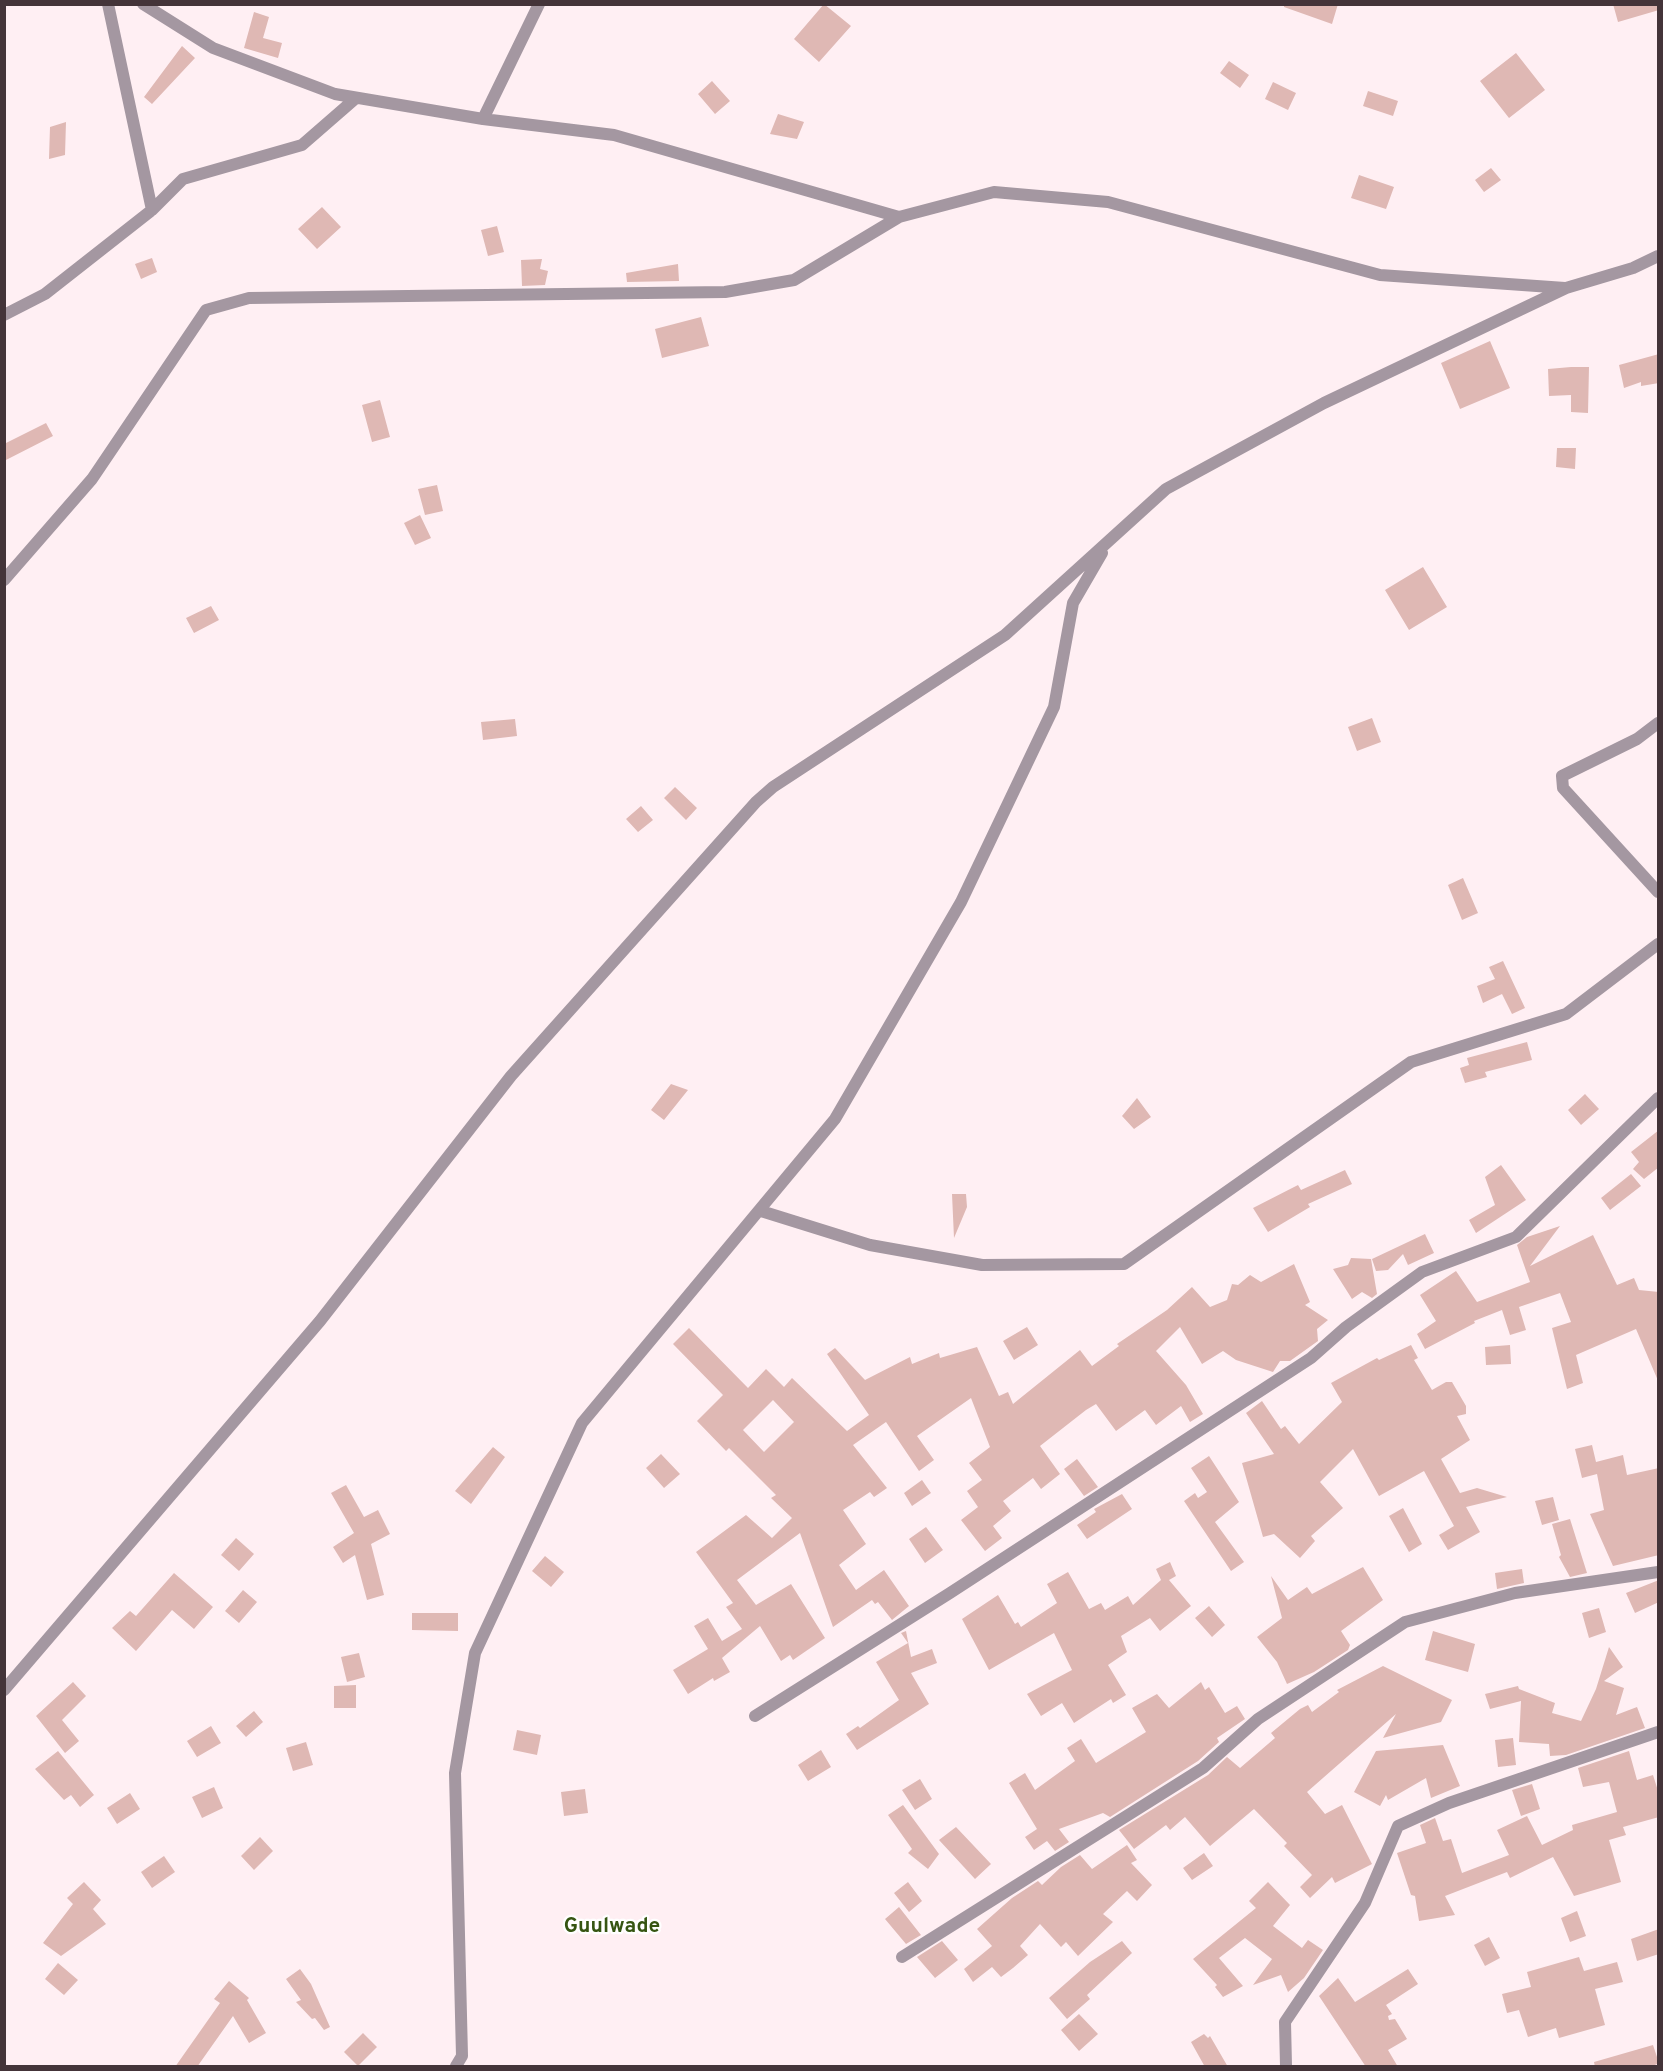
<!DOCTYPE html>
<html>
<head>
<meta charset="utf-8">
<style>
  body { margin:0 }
  #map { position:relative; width:1663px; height:2071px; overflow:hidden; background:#ffeff3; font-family:Overpass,sans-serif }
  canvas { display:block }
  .frame { position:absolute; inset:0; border:6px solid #443439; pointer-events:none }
</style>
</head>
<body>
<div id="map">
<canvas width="1663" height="2071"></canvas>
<div class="frame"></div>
</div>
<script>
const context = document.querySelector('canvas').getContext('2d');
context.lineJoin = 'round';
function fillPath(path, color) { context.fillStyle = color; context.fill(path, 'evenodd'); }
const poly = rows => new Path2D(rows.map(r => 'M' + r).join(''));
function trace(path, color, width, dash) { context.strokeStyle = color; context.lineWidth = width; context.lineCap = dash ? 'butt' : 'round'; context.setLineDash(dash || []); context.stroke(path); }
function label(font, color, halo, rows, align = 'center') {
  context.font = font + ' Overpass,sans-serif'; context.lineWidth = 4.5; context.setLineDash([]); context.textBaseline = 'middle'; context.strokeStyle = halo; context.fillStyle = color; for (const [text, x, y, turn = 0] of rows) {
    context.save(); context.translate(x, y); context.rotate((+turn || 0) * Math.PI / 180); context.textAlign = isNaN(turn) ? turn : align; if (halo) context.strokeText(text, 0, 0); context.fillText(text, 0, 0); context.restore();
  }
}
const building = poly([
  [824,4,851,26,819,62,794,39],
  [1284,4,1338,4,1332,24,1284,7],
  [1613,4,1659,4,1659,10,1618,22],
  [254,12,269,17,263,38,282,43,278,58,244,48],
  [182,46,195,58,152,104,144,97],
  [1516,53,1545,90,1509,118,1480,81],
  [1229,61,1249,75,1240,88,1220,73],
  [712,81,730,101,715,114,698,94],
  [1273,82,1296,93,1288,110,1265,99],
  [1368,91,1398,101,1393,116,1363,106],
  [778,114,804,122,797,139,770,134],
  [66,122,65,155,49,159,50,127],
  [1491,168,1501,180,1484,192,1475,180],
  [1359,175,1394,187,1386,209,1351,198],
  [322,207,341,227,317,249,298,229],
  [497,226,504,252,488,256,481,230],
  [152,258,157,272,141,279,135,264],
  [542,259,540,269,548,271,545,285,522,286,521,260],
  [678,264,679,281,627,282,626,273],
  [701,317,709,346,662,358,655,329],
  [1490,341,1510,388,1460,409,1441,363],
  [1659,354,1659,383,1641,386,1641,382,1624,388,1619,365],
  [1571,367,1589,367,1588,413,1571,412,1571,395,1549,396,1548,369],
  [380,400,390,437,372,442,362,405],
  [46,423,53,436,4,461,4,444],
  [1557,448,1576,448,1575,469,1556,467],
  [437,485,443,511,425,515,418,489],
  [420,515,431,538,415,545,404,523],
  [1423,567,1447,607,1409,630,1385,590],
  [211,606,219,620,194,633,186,618],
  [1372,718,1381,742,1357,751,1348,727],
  [515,719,517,736,483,740,481,722],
  [675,787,697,808,686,820,664,798],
  [641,806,653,820,638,832,626,819],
  [1463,878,1478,913,1462,920,1448,885],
  [1503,961,1525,1008,1512,1014,1502,994,1483,1003,1477,986,1495,979,1489,967],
  [1527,1042,1532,1060,1485,1072,1487,1077,1465,1083,1460,1068,1469,1065,1467,1058],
  [671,1084,688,1090,664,1120,651,1110],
  [1585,1094,1599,1109,1581,1125,1568,1110],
  [1137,1098,1151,1117,1134,1129,1122,1116],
  [1659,1130,1659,1167,1644,1179,1633,1169,1639,1162,1631,1152],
  [1501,1165,1526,1200,1476,1233,1469,1220,1495,1205,1485,1177],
  [1345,1170,1352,1184,1308,1204,1310,1207,1268,1232,1253,1208,1298,1185,1301,1190],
  [1631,1174,1641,1186,1610,1210,1601,1198],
  [952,1194,966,1194,967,1207,954,1238],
  [1560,1226,1530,1266,1593,1235,1617,1285,1634,1278,1639,1290,1659,1292,1659,1383,1636,1329,1576,1355,1583,1383,1567,1389,1552,1328,1571,1322,1560,1293,1519,1307,1526,1330,1510,1335,1502,1310,1474,1321,1475,1323,1425,1349,1417,1334,1436,1321,1420,1295,1456,1271,1477,1302,1530,1282,1517,1245,1527,1237],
  [1425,1234,1434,1253,1408,1265,1403,1254,1388,1270,1376,1271,1372,1259],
  [1351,1258,1371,1259,1377,1294,1372,1298,1362,1292,1352,1299,1333,1269,1348,1265],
  [1294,1264,1310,1302,1305,1305,1328,1320,1317,1329,1318,1341,1290,1361,1280,1361,1273,1372,1236,1360,1223,1351,1202,1364,1180,1327,1156,1351,1186,1385,1203,1414,1190,1422,1181,1406,1156,1425,1145,1410,1116,1431,1096,1404,1086,1410,1040,1446,1060,1474,1041,1489,1033,1478,1003,1501,1011,1511,993,1526,1002,1538,985,1551,961,1520,978,1507,967,1491,982,1480,969,1463,990,1447,971,1398,917,1436,934,1460,919,1471,886,1422,853,1445,887,1488,874,1497,870,1492,843,1510,866,1544,839,1565,856,1590,884,1570,909,1606,892,1620,878,1602,875,1604,872,1600,833,1627,800,1533,737,1580,756,1605,791,1584,825,1638,793,1660,790,1655,781,1661,760,1626,722,1658,730,1672,714,1681,713,1678,688,1694,673,1670,708,1649,694,1626,708,1618,722,1641,742,1629,726,1607,733,1603,696,1552,746,1515,772,1538,792,1518,771,1498,776,1495,729,1448,726,1451,697,1421,723,1395,673,1344,689,1328,748,1388,766,1369,784,1387,792,1378,847,1431,869,1415,827,1354,835,1348,865,1380,910,1357,912,1364,939,1353,940,1358,977,1347,999,1396,1008,1392,1013,1404,1080,1350,1092,1366,1119,1346,1117,1344,1167,1310,1192,1287,1210,1307,1227,1300,1232,1284,1238,1285,1250,1275,1261,1282],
  [773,1400,794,1422,764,1452,743,1430],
  [1027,1327,1038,1345,1014,1360,1003,1341],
  [1411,1345,1418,1358,1414,1360,1432,1390,1446,1382,1452,1382,1466,1406,1466,1414,1457,1416,1470,1440,1441,1459,1460,1493,1477,1488,1507,1497,1466,1507,1480,1532,1448,1550,1439,1535,1454,1526,1424,1471,1379,1496,1353,1449,1320,1482,1343,1508,1311,1536,1315,1541,1300,1558,1274,1534,1263,1537,1242,1463,1274,1454,1246,1413,1262,1401,1281,1429,1285,1426,1299,1444,1342,1402,1331,1383,1377,1358,1379,1360],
  [1510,1345,1511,1364,1486,1365,1485,1347],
  [1592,1445,1596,1462,1623,1455,1627,1475,1659,1468,1659,1555,1613,1566,1590,1514,1604,1510,1597,1474,1582,1478,1575,1449],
  [493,1447,505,1457,471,1504,455,1491],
  [661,1454,680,1474,664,1488,646,1468],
  [1209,1456,1239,1502,1215,1522,1244,1562,1231,1571,1184,1501,1195,1493,1198,1498,1207,1492,1191,1468],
  [1077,1459,1098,1487,1084,1496,1064,1469],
  [922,1480,931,1493,912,1506,904,1493],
  [346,1485,364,1517,378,1510,390,1534,371,1544,384,1595,367,1600,355,1555,343,1563,333,1547,354,1533,331,1493],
  [1122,1494,1132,1509,1087,1539,1077,1525,1096,1512,1094,1509],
  [1553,1497,1559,1520,1542,1525,1535,1501],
  [1403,1508,1422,1544,1409,1552,1389,1516],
  [1570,1519,1587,1573,1570,1577,1559,1557,1561,1555,1552,1524],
  [926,1527,943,1550,925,1563,909,1539],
  [236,1538,254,1554,239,1571,221,1555],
  [545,1556,564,1572,551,1587,532,1571],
  [1170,1562,1176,1576,1169,1580,1191,1606,1160,1631,1150,1618,1121,1636,1127,1652,1108,1665,1126,1695,1113,1703,1111,1699,1074,1723,1062,1703,1041,1716,1027,1694,1072,1670,1054,1633,989,1670,962,1619,998,1595,1015,1624,1018,1622,1021,1627,1057,1603,1047,1584,1068,1572,1089,1609,1101,1603,1105,1610,1128,1596,1133,1605,1161,1580,1156,1569],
  [1363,1567,1383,1600,1341,1631,1350,1645,1348,1650,1314,1672,1287,1684,1277,1662,1257,1637,1282,1618,1271,1576,1288,1600,1307,1587,1312,1594],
  [1522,1569,1524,1583,1497,1589,1495,1573],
  [174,1573,213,1607,194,1629,172,1610,136,1651,112,1628,130,1611,136,1616],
  [1659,1580,1659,1602,1635,1613,1626,1593],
  [243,1590,257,1602,239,1623,225,1611],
  [1209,1606,1225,1625,1212,1637,1195,1618],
  [1599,1608,1606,1632,1589,1638,1582,1613],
  [412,1613,458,1613,458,1631,412,1630],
  [906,1631,911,1657,932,1649,937,1663,911,1673,929,1704,857,1750,846,1734,858,1726,860,1728,899,1700,876,1662,908,1643,901,1633],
  [1433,1631,1475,1644,1468,1672,1425,1660],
  [1609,1647,1623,1667,1604,1681,1624,1688,1616,1715,1637,1707,1645,1728,1566,1755,1550,1756,1549,1744,1519,1742,1521,1701,1490,1709,1485,1694,1518,1686,1519,1689,1555,1703,1552,1713,1581,1721,1596,1689],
  [359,1653,365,1677,347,1682,341,1657],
  [1383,1666,1452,1700,1441,1722,1383,1738,1396,1714,1307,1792,1325,1814,1342,1805,1372,1864,1335,1883,1332,1877,1310,1898,1300,1887,1312,1875,1284,1846,1287,1843,1254,1809,1210,1846,1185,1817,1170,1830,1166,1825,1134,1849,1119,1830,1208,1775,1227,1757,1240,1768,1275,1738,1271,1733,1300,1709,1308,1705,1312,1712,1339,1692,1337,1690],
  [73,1682,86,1696,62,1720,79,1741,65,1753,36,1716],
  [1201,1682,1205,1690,1209,1687,1225,1713,1237,1706,1245,1719,1217,1738,1219,1742,1198,1761,1110,1817,1103,1813,1059,1829,1069,1842,1055,1851,1047,1841,1034,1850,1025,1837,1037,1829,1009,1783,1025,1773,1035,1790,1075,1761,1067,1748,1081,1739,1096,1763,1146,1732,1132,1708,1157,1694,1169,1708],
  [356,1685,356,1708,334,1708,334,1686],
  [254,1711,263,1722,246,1737,236,1726],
  [211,1726,221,1743,197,1757,187,1741],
  [517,1730,541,1735,537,1755,513,1750],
  [1513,1738,1516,1765,1498,1767,1495,1740],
  [306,1742,313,1765,293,1771,286,1748],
  [1443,1745,1460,1786,1431,1798,1426,1778,1388,1800,1386,1795,1380,1806,1354,1792,1376,1751],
  [821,1750,831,1767,808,1781,798,1765],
  [58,1751,94,1795,80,1807,71,1795,64,1800,35,1769],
  [1629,1751,1637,1780,1653,1775,1659,1794,1659,1817,1623,1827,1626,1835,1609,1840,1621,1882,1574,1896,1553,1857,1510,1878,1507,1872,1445,1896,1455,1915,1419,1921,1415,1896,1411,1895,1397,1853,1426,1843,1420,1825,1435,1818,1443,1841,1451,1839,1462,1873,1509,1855,1497,1830,1527,1816,1542,1845,1573,1830,1572,1825,1617,1812,1609,1782,1583,1787,1578,1768],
  [920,1779,932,1799,915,1810,902,1790],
  [1532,1784,1540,1809,1521,1816,1512,1790],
  [214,1787,223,1808,202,1818,192,1797],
  [585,1789,588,1813,564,1816,561,1792],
  [130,1793,140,1809,117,1824,107,1808],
  [903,1805,939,1854,928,1869,908,1853,912,1849,888,1815],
  [956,1827,991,1864,975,1879,939,1840],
  [260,1837,273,1851,254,1870,241,1856],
  [1127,1845,1137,1860,1131,1863,1152,1885,1137,1901,1127,1891,1103,1914,1113,1922,1078,1956,1066,1942,1061,1947,1040,1924,1020,1946,1028,1955,1013,1968,1001,1977,992,1967,973,1982,964,1969,992,1946,977,1929,1012,1898,1038,1881,1042,1885,1061,1867,1080,1855,1092,1869],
  [1204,1853,1213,1866,1192,1880,1183,1868],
  [164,1856,175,1872,152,1888,141,1872],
  [84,1882,101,1900,93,1909,106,1924,61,1956,43,1943,73,1904,67,1898],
  [908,1882,922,1901,909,1912,894,1893],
  [1268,1882,1290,1905,1273,1926,1302,1948,1308,1940,1323,1950,1304,1978,1288,1992,1281,1975,1253,1985,1272,1959,1245,1938,1219,1958,1243,1986,1223,1997,1215,1987,1217,1985,1193,1959,1256,1908,1249,1901],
  [899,1907,921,1935,906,1944,885,1919],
  [1577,1911,1586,1936,1570,1942,1561,1918],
  [1659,1929,1659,1954,1637,1961,1631,1939],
  [1489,1937,1500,1958,1485,1966,1474,1945],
  [942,1941,958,1960,935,1978,917,1957],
  [1122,1941,1132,1953,1087,1995,1090,1999,1067,2019,1049,1998,1090,1962],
  [1579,1957,1584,1971,1617,1962,1623,1982,1595,1989,1605,2025,1559,2038,1556,2028,1528,2037,1519,2010,1507,2013,1502,1994,1531,1987,1527,1972],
  [58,1963,78,1980,64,1995,45,1979],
  [300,1969,311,1984,330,2027,324,2030,315,2018,312,2019,296,2002,301,2000,286,1979],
  [1408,1969,1418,1984,1386,2005,1392,2014,1388,2016,1389,2020,1395,2019,1407,2039,1388,2050,1398,2067,1366,2067,1319,1996,1338,1978,1355,2002],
  [229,1981,249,1998,247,2000,266,2033,249,2043,233,2016,197,2067,175,2067,220,2003,214,1999],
  [1079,2014,1098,2034,1079,2051,1061,2030],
  [363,2033,377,2047,358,2066,344,2052],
  [1204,2034,1208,2038,1210,2036,1228,2067,1205,2067,1191,2042],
  [1653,2045,1659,2063,1651,2067,1595,2067,1594,2062]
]);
const minor = poly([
  [108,4,152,210],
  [143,4,213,48,335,94,483,119,614,135,899,217,994,192,1108,202,1380,275,1565,288],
  [483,119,539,4],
  [4,315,45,294,152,210,183,179,302,145,356,98],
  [4,580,92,479,206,310,249,298,725,292,794,280,899,217],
  [1658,723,1637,739,1562,776,1563,788,1658,892],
  [761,1211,870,1245,982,1265,1124,1264,1411,1062,1566,1014,1658,944],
  [4,1690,320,1321,511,1076,756,802,773,787,1005,635,1166,489,1324,403,1566,288,1633,268,1658,256],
  [755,1716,950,1593,1311,1358,1346,1327,1422,1272,1516,1237,1658,1098],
  [902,1957,1203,1768,1258,1719,1405,1622,1515,1593,1658,1572],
  [456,2066,462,2056,455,1773,475,1653,582,1423,835,1119,961,902,1054,707,1073,603,1102,553],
  [1286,2066,1285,2022,1365,1903,1398,1826,1449,1803,1658,1732]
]);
const districtNames = [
  ["Guulwade",612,1928]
];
fillPath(building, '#dfb8b4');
trace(minor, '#a497a1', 12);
label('bold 21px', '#365512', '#fff', districtNames);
</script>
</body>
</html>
